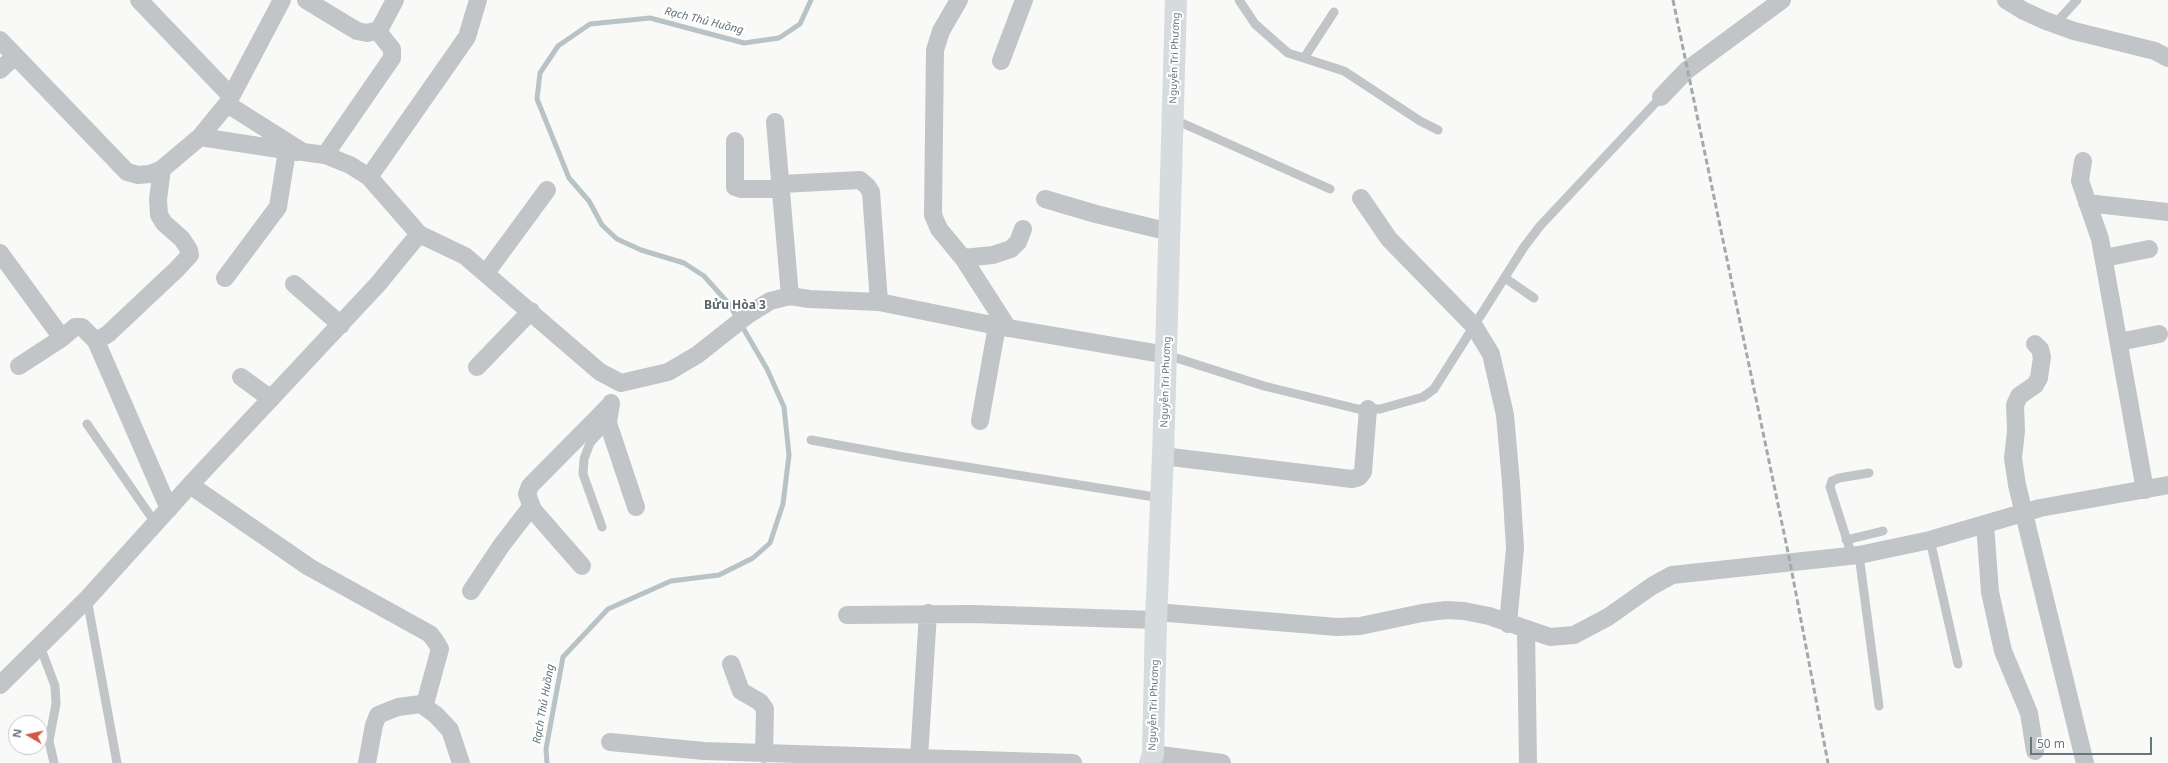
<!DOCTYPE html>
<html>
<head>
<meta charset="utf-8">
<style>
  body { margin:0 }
  #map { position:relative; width:2168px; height:763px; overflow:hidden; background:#f9f9f7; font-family:"Noto Sans",sans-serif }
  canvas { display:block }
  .north { position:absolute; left:8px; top:715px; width:40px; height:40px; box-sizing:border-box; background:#fff; border:1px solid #c2c8cc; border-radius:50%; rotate:279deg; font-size:11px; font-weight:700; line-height:16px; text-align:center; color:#66767f }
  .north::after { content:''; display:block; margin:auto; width:14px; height:18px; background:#d25a3f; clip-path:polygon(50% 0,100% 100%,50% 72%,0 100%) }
  .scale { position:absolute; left:2030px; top:737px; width:122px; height:18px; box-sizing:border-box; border:2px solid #66767f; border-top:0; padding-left:5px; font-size:12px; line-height:14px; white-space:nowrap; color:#66767f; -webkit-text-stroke:3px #fff; paint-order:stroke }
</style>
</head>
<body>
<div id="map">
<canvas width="2168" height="763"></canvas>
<div class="north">N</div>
<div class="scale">50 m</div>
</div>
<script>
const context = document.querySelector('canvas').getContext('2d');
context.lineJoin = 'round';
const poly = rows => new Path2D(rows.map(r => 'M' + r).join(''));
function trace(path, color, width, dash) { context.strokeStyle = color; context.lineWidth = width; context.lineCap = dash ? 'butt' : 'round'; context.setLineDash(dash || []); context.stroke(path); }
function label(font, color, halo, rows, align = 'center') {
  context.font = font + ' "Noto Sans",sans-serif'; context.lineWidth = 4; context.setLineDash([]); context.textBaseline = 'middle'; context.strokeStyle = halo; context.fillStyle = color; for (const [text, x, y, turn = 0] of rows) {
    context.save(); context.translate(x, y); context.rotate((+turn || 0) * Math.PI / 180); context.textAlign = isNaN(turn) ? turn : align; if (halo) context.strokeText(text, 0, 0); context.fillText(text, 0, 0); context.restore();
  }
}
const stream = poly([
  [547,763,546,749,563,657,608,609,671,581,719,575,753,558,770,543,783,504,789,455,784,407,767,369,729,304,704,276,684,263,641,250,617,239,602,225,589,201,569,178,537,99,540,73,558,46,590,24,650,18,744,43,779,38,800,24,811,0]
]);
const service = poly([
  [1239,0,1255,24,1288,53,1344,71,1420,121,1438,130],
  [2055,24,2077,0],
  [1304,58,1334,12],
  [1173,119,1330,189],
  [1505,278,1534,298],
  [1167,355,1264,386,1358,409,1380,409,1423,397,1434,389,1524,247,1540,226,1661,97],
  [87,424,156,524],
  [811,440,904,457,1161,498],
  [602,527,583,474,584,459,590,443,608,423],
  [1846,540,1883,531],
  [1930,540,1958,664],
  [1859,555,1879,706],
  [1852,556,1830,487,1832,481,1839,478,1869,473],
  [87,599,117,763],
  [40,646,55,686,56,704,49,741,54,763]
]);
const minor = poly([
  [139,0,231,96],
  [306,0,357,31,367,33,379,30],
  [959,0,941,31,935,50,933,215,939,229,963,258,1008,328],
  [2006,0,2024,11,2046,21,2074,31,2155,51,2168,58],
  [0,40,127,172,138,175,150,174,162,169,200,137,227,104,282,0],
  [1001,61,1024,0],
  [0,70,15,56],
  [1661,97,1687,70,1782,0],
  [227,104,303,152,325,155,350,165,369,177,419,234,465,256,600,372,621,383,668,372,697,355,749,314,770,301,790,296,809,299,879,302,997,326,1167,355],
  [775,122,790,296],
  [200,137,298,152],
  [735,141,735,187,741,189,782,189],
  [325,155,392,58,392,49,380,34,379,30,395,0],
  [2083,161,2080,181,2100,239,2145,490],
  [369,177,467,37,478,0],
  [781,184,860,180,867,186,871,192,879,302],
  [1361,198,1389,239,1474,326,1491,354,1505,415,1511,483,1515,548,1508,624],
  [1045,199,1096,214,1170,232],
  [2087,203,2168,212],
  [0,253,62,338,75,327,82,327,96,341,169,509],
  [963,258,993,255,1011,249,1018,242,1023,229],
  [2104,258,2149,249],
  [486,273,547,190],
  [225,278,278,207,287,151],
  [294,284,341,325],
  [96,341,108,334,177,269,190,255,189,250,182,239,164,223,159,215,158,199,162,169],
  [2119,342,2159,334],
  [2035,344,2040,349,2042,357,2039,378,2035,385,2019,396,2015,405,2016,431,2013,458,2017,485,2085,763],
  [19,366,62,338],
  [477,367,531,311],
  [241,377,271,399],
  [611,403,608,423,636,507],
  [980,421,997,326],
  [1163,456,1352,479,1359,477,1363,472,1368,409],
  [190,485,309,567,430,634,436,642,440,649,426,700,421,704,398,707,378,715,374,725,367,763],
  [1985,524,1990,592,2003,651,2029,713,2035,751],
  [582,566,533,510,527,494,530,486,609,406],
  [471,591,501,546,531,507],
  [1156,612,1337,627,1360,626,1422,613,1446,610,1464,611,1489,616,1550,637,1574,635,1608,617,1652,586,1672,575,1859,555,1930,540,2040,508,2168,485],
  [847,615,972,614,1156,620],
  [1526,629,1528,763],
  [731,664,741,691,760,702,765,709,764,754],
  [0,685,87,599,190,485,378,284,419,234],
  [421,704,436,715,450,730,461,763],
  [610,742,704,751,1073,763],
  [1153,754,1222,763],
  [919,758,928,613]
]);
const secondary = poly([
  [1150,763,1153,754,1156,620,1163,456,1176,0]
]);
const rail = poly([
  [1673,0,1790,562,1828,763]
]);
const streetNames = [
  ["Nguyễn Tri Phương",1175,58,-88],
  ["Nguyễn Tri Phương",1166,382,-88],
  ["Nguyễn Tri Phương",1154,705,-88]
];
const waterNames = [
  ["Rạch Thủ Huồng",704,21,14],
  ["Rạch Thủ Huồng",544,704,-80]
];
const quarterNames = [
  ["Bửu Hòa 3",735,306]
];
trace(stream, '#b8c3c7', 5);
trace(service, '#c1c5c8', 9);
trace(minor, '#c1c5c8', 18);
trace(secondary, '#d6dbde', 22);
trace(rail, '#a3a9ae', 3, [6, 3]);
label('10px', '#66767f', '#fff', streetNames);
label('italic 11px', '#627479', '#fff', waterNames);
label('bold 12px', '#59646b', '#fff', quarterNames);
</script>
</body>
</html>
